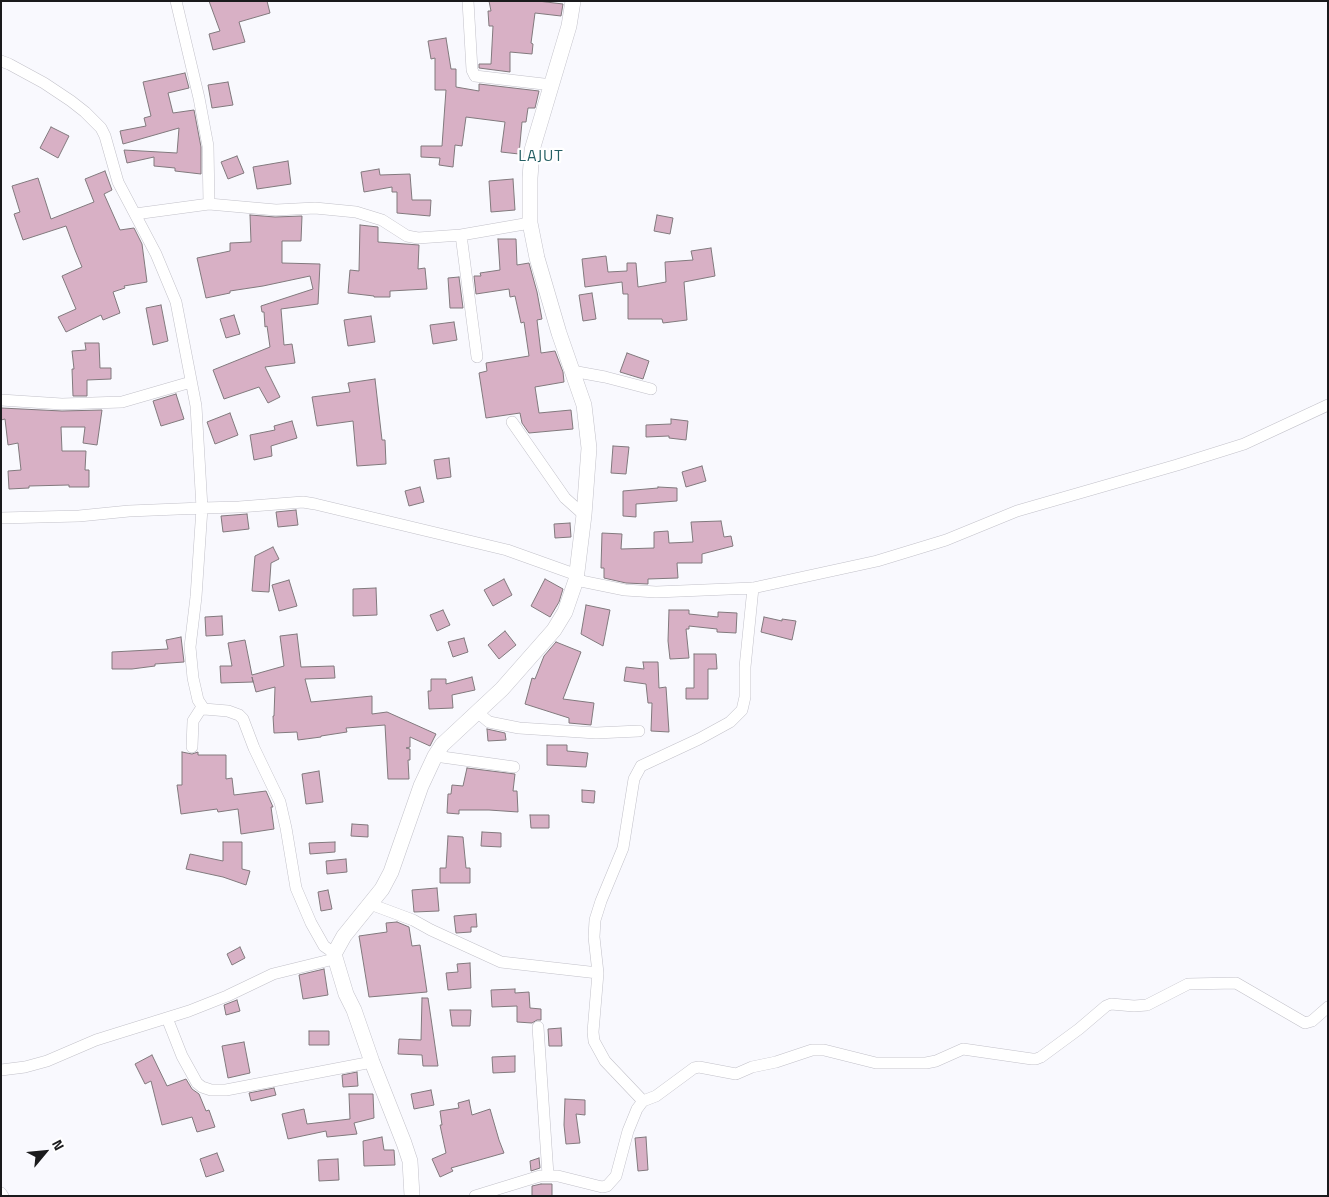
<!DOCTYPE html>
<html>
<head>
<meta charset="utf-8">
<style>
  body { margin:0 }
  #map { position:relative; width:1329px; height:1197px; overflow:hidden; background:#f9f9fe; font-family:"Titillium Web",sans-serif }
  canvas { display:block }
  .frame { position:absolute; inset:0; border:2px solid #1a1a1c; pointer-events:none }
  .north { position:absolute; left:20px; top:1127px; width:50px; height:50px; -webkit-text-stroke:4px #fff; paint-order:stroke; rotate:62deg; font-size:14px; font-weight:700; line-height:20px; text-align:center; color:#1a1a1c }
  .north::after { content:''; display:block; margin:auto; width:18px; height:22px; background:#1a1a1c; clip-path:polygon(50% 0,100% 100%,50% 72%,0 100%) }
</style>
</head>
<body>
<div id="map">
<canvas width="1329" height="1197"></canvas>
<div class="frame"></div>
<div class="north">N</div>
</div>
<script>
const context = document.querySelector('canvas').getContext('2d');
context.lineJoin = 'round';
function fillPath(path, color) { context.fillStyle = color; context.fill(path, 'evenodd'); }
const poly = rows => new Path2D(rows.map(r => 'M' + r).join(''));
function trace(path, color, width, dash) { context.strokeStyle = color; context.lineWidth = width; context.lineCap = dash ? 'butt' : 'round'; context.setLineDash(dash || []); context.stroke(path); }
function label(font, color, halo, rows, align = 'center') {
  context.font = font + ' "Titillium Web",sans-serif'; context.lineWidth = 4.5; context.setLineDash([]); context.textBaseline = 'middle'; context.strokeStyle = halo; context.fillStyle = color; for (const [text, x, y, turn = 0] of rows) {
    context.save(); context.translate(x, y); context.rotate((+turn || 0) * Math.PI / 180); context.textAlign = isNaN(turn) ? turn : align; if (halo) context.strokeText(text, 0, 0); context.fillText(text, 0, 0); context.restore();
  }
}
const building = poly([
  [209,1,267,1,270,13,239,22,245,42,213,50,209,34,220,31,209,1],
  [489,1,538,1,563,4,561,16,535,13,531,43,533,44,532,54,510,52,510,72,479,68,479,64,491,64,493,26,489,26,488,11,491,11,489,1],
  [446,38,451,69,456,69,456,87,479,91,479,84,539,91,535,108,528,108,526,122,522,122,519,154,501,152,505,122,466,117,462,146,455,145,453,167,439,165,440,158,421,157,421,146,442,146,446,90,435,90,435,58,431,59,428,41,446,38],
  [185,73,189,88,168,93,173,113,194,110,201,147,201,174,175,171,175,168,154,166,154,157,127,163,124,150,177,153,179,128,123,144,120,131,146,126,144,118,151,116,143,82,185,73],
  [228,82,233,105,212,108,208,85,228,82],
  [51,127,69,136,58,158,40,148,51,127],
  [237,156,244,173,228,179,221,162,237,156],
  [288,161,291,184,257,189,253,167,288,161],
  [379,169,380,175,410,174,412,200,431,200,430,216,397,213,397,192,392,192,392,187,364,192,361,172,379,169],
  [105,171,112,190,104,194,120,230,134,228,142,244,147,282,124,286,125,288,113,292,120,313,103,320,101,315,66,332,58,317,76,309,62,276,82,267,75,250,66,226,23,240,14,214,20,212,12,186,38,178,51,219,94,202,85,179,105,171],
  [513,179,515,210,491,212,489,181,513,179],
  [250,215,275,217,302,216,301,241,282,241,282,263,320,264,318,304,281,309,284,345,292,344,295,363,265,367,280,397,268,403,259,387,224,399,213,370,270,347,267,326,265,327,264,312,262,312,261,306,313,289,310,276,263,286,230,291,230,293,206,298,197,258,230,251,230,243,251,242,250,215],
  [657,215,673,218,670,234,654,231,657,215],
  [360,225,378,227,378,242,419,245,418,269,425,268,427,289,390,291,390,297,374,297,374,296,348,293,350,270,359,271,360,225],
  [498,239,516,239,517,265,529,263,537,292,542,319,537,320,541,353,555,351,563,372,564,382,535,387,539,413,571,410,573,429,529,433,522,423,520,413,486,418,479,373,487,371,486,363,529,356,524,322,521,323,515,296,510,297,509,289,476,294,474,276,481,276,480,273,500,270,498,239],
  [711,248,715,276,684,282,687,320,663,323,662,319,628,319,628,294,623,294,622,282,585,287,582,259,606,256,608,272,627,271,627,263,636,263,638,287,666,282,665,262,693,260,691,251,711,248],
  [459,277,463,308,450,308,448,278,459,277],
  [592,293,596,319,583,321,579,295,592,293],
  [161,305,168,341,153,345,146,308,161,305],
  [234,315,240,334,226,338,220,319,234,315],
  [371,316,375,342,348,346,344,320,371,316],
  [454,322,457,340,433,344,430,325,454,322],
  [85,343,99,343,100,368,111,368,111,379,87,380,87,396,73,396,72,369,74,369,72,351,86,350,85,343],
  [627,353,649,361,643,379,620,372,627,353],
  [375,379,382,440,385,440,386,464,357,466,353,421,317,426,312,397,350,392,348,383,375,379],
  [176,394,184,419,161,426,153,401,176,394],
  [1,408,62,411,102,410,97,445,83,443,85,427,61,427,62,451,86,451,85,470,89,470,89,487,69,487,69,485,29,486,29,488,9,489,8,471,21,470,18,443,8,445,5,419,1,420,1,408],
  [230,413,238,435,215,444,207,422,230,413],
  [671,419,688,421,686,440,669,438,669,436,646,437,646,425,671,424,671,419],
  [292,421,297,438,271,446,272,456,254,460,250,435,275,430,274,426,292,421],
  [613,446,629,447,626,474,611,473,613,446],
  [449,458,451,477,437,479,434,460,449,458],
  [702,466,706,481,686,487,682,472,702,466],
  [420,487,424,502,409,506,405,491,420,487],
  [658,487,677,488,677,501,636,504,636,517,623,516,623,491,658,488,658,487],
  [296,510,298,525,278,527,276,512,296,510],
  [247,514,249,529,223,532,221,516,247,514],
  [721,521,724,537,731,536,733,546,702,554,702,563,677,563,678,578,648,579,648,584,626,583,604,578,604,568,601,568,602,533,622,534,621,549,654,548,654,532,668,531,669,543,693,542,691,522,721,521],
  [570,523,571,537,555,538,554,524,570,523],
  [273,547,279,559,271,563,269,592,252,591,255,556,273,547],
  [504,579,512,595,493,606,484,590,504,579],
  [545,579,563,589,559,602,550,617,531,606,545,579],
  [289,580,297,606,279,611,272,585,289,580],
  [376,588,377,615,353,616,353,589,376,588],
  [586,605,610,610,603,646,581,634,586,605],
  [443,610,450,625,437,631,430,615,443,610],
  [669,610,689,610,689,614,718,617,718,612,737,613,736,633,717,632,717,629,689,626,689,629,686,629,689,658,670,659,668,641,669,610],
  [222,616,223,635,206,636,205,617,222,616],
  [764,617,782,621,782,619,796,621,792,640,761,632,764,617],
  [505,631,516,645,499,659,488,645,505,631],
  [297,634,301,667,334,666,335,678,305,679,311,702,372,696,372,714,387,712,436,734,430,746,410,737,410,747,406,748,410,749,410,760,408,760,409,779,388,779,385,725,346,728,347,732,321,736,321,737,298,740,297,732,274,733,273,716,274,716,275,687,256,692,252,677,253,682,221,683,220,666,232,666,228,643,245,640,252,675,284,666,280,636,297,634],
  [181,637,184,662,155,664,155,666,132,669,112,669,112,652,168,649,166,640,181,637],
  [464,638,468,652,453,657,448,642,464,638],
  [556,642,581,652,563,699,594,703,591,725,569,723,569,718,525,704,532,678,535,679,544,656,556,642],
  [694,654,716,654,717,669,708,669,708,699,686,699,686,688,694,688,694,654],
  [643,662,658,662,659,688,666,687,669,732,651,731,652,703,648,703,646,684,624,681,626,667,644,669,643,662],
  [472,677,475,690,452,695,453,708,429,709,428,691,431,691,431,679,446,679,446,684,472,677],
  [487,729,505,733,506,740,488,741,487,729],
  [547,745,567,745,567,751,588,753,586,767,547,765,547,745],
  [182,752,192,754,198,752,198,755,226,755,226,779,232,778,234,795,266,791,273,807,271,807,274,829,241,834,238,809,218,812,217,809,181,814,177,785,182,785,182,752],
  [467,768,515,774,513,791,517,791,518,812,489,810,459,810,459,814,447,813,448,794,451,794,452,785,463,786,467,768],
  [319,771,323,802,306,804,302,774,319,771],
  [582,790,595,791,594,803,582,802,582,790],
  [530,815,549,815,549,828,531,828,530,815],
  [352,824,368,825,368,837,351,836,352,824],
  [482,832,501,833,501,847,481,846,482,832],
  [448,836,463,837,466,868,470,868,470,883,440,883,440,868,446,868,448,836],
  [223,842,242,842,242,869,250,871,246,885,223,877,186,869,190,854,223,861,223,842],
  [335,842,335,852,310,854,309,843,335,842],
  [346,859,347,872,327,874,326,861,346,859],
  [437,888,439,911,414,912,412,890,437,888],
  [328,890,332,909,321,911,318,892,328,890],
  [476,914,477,927,471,927,471,932,456,933,454,916,476,914],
  [397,922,409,927,412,946,420,945,427,992,369,997,359,936,387,932,386,923,397,922],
  [240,947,245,958,232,965,227,954,240,947],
  [470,963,471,988,448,990,446,973,458,972,457,964,470,963],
  [324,969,328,995,303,999,299,975,324,969],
  [515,989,515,993,529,992,530,1008,541,1009,541,1020,537,1020,532,1023,517,1022,517,1006,492,1007,491,990,515,989],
  [422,998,428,998,438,1066,423,1066,422,1055,398,1054,399,1039,421,1040,422,998],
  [237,1000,240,1011,226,1015,224,1005,237,1000],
  [450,1010,471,1010,470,1026,452,1026,450,1010],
  [561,1028,562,1046,549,1046,548,1029,561,1028],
  [309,1031,329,1031,329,1045,309,1045,309,1031],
  [244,1042,250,1073,228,1078,222,1046,244,1042],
  [152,1055,167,1086,186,1079,192,1089,199,1094,206,1111,209,1110,215,1127,197,1132,192,1117,162,1125,151,1081,145,1084,135,1064,152,1055],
  [515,1056,515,1072,493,1073,492,1057,515,1056],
  [357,1072,358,1086,343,1087,342,1075,357,1072],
  [274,1088,276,1095,251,1101,249,1093,274,1088],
  [431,1090,434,1105,414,1109,411,1094,431,1090],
  [349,1094,373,1094,374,1118,354,1123,357,1134,327,1137,326,1131,288,1139,282,1114,304,1109,307,1124,350,1119,349,1094],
  [565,1099,585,1100,585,1115,576,1114,580,1143,566,1144,564,1125,565,1099],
  [469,1100,472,1115,490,1109,499,1140,504,1153,451,1168,453,1171,440,1177,432,1159,446,1153,440,1125,442,1125,440,1111,459,1108,458,1103,469,1100],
  [382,1137,384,1150,394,1150,395,1165,364,1166,363,1141,382,1137],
  [646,1137,648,1170,638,1171,635,1138,646,1137],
  [217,1153,224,1171,206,1177,200,1159,217,1153],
  [539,1158,540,1168,531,1171,530,1161,539,1158],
  [338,1159,339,1180,319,1181,318,1160,338,1159],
  [541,1184,552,1184,552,1196,532,1196,532,1186,541,1184]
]);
const minor = poly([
  [176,1,199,98,208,146,209,204],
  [468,1,472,70,475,76,552,85],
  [1,61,9,64,44,83,71,101,85,112,101,128,105,136,118,182,156,254,176,302,196,406,202,508,129,511,79,516,1,518],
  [135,214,209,204,276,210,315,208,356,212,382,220,407,236,418,238,461,235,530,223],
  [461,235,477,357],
  [572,371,605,377,651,389],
  [1,400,62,404,122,402,191,382],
  [512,422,565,498,584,515],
  [576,580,625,590,656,592,753,588,877,561,946,540,1017,511,1177,465,1244,444,1328,405],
  [479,709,483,717,489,722,519,728,596,733,639,731],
  [192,747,193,721,202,707],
  [435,756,514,767],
  [370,904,413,920,431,930,501,962,598,973],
  [334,953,324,946,311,923,296,888,286,828,280,802,254,748,243,719,239,715,228,711,204,709,198,700,193,678,190,647,196,597,202,508,239,507,303,502,315,504,507,550,577,575],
  [167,1018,182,1056,197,1083,202,1087,211,1090,226,1090,372,1062],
  [538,1027,548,1175],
  [1,1070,25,1067,47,1061,96,1040,189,1011,227,996,273,974,334,959],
  [643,1101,656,1096,694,1068,699,1067,736,1074,752,1067,776,1062,812,1050,824,1050,876,1063,926,1063,936,1061,963,1049,1032,1059,1036,1059,1041,1057,1079,1029,1106,1006,1111,1004,1134,1006,1147,1005,1188,984,1236,983,1305,1023,1312,1021,1328,1007],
  [1,1193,3,1196],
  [475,1196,540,1176,558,1176,602,1187,607,1186,616,1176,628,1131,637,1109,643,1101,605,1061,594,1041,593,1032,598,973,594,937,595,920,601,901,623,848,634,779,641,766,699,739,730,722,742,710,745,697,745,667,753,588]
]);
const tertiary = poly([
  [412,1196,410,1161,404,1143,372,1062,354,1010,346,994,334,954,344,936,382,889,391,872,421,786,435,756,442,745,502,689,554,630,565,612,576,580,584,515,589,448,584,405,559,333,537,258,530,223,530,178,532,150,569,26,573,1]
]);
const quarterNames = [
  ["LAJUT",541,157]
];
fillPath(building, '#d8b0c5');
trace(building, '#81797d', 1);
trace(minor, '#c2c1c9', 12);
trace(tertiary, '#c2c1c9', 16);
trace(minor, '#fff', 11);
trace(tertiary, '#fff', 15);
context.letterSpacing = '1px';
label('16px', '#255f64', '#fff', quarterNames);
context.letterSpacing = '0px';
</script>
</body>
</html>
